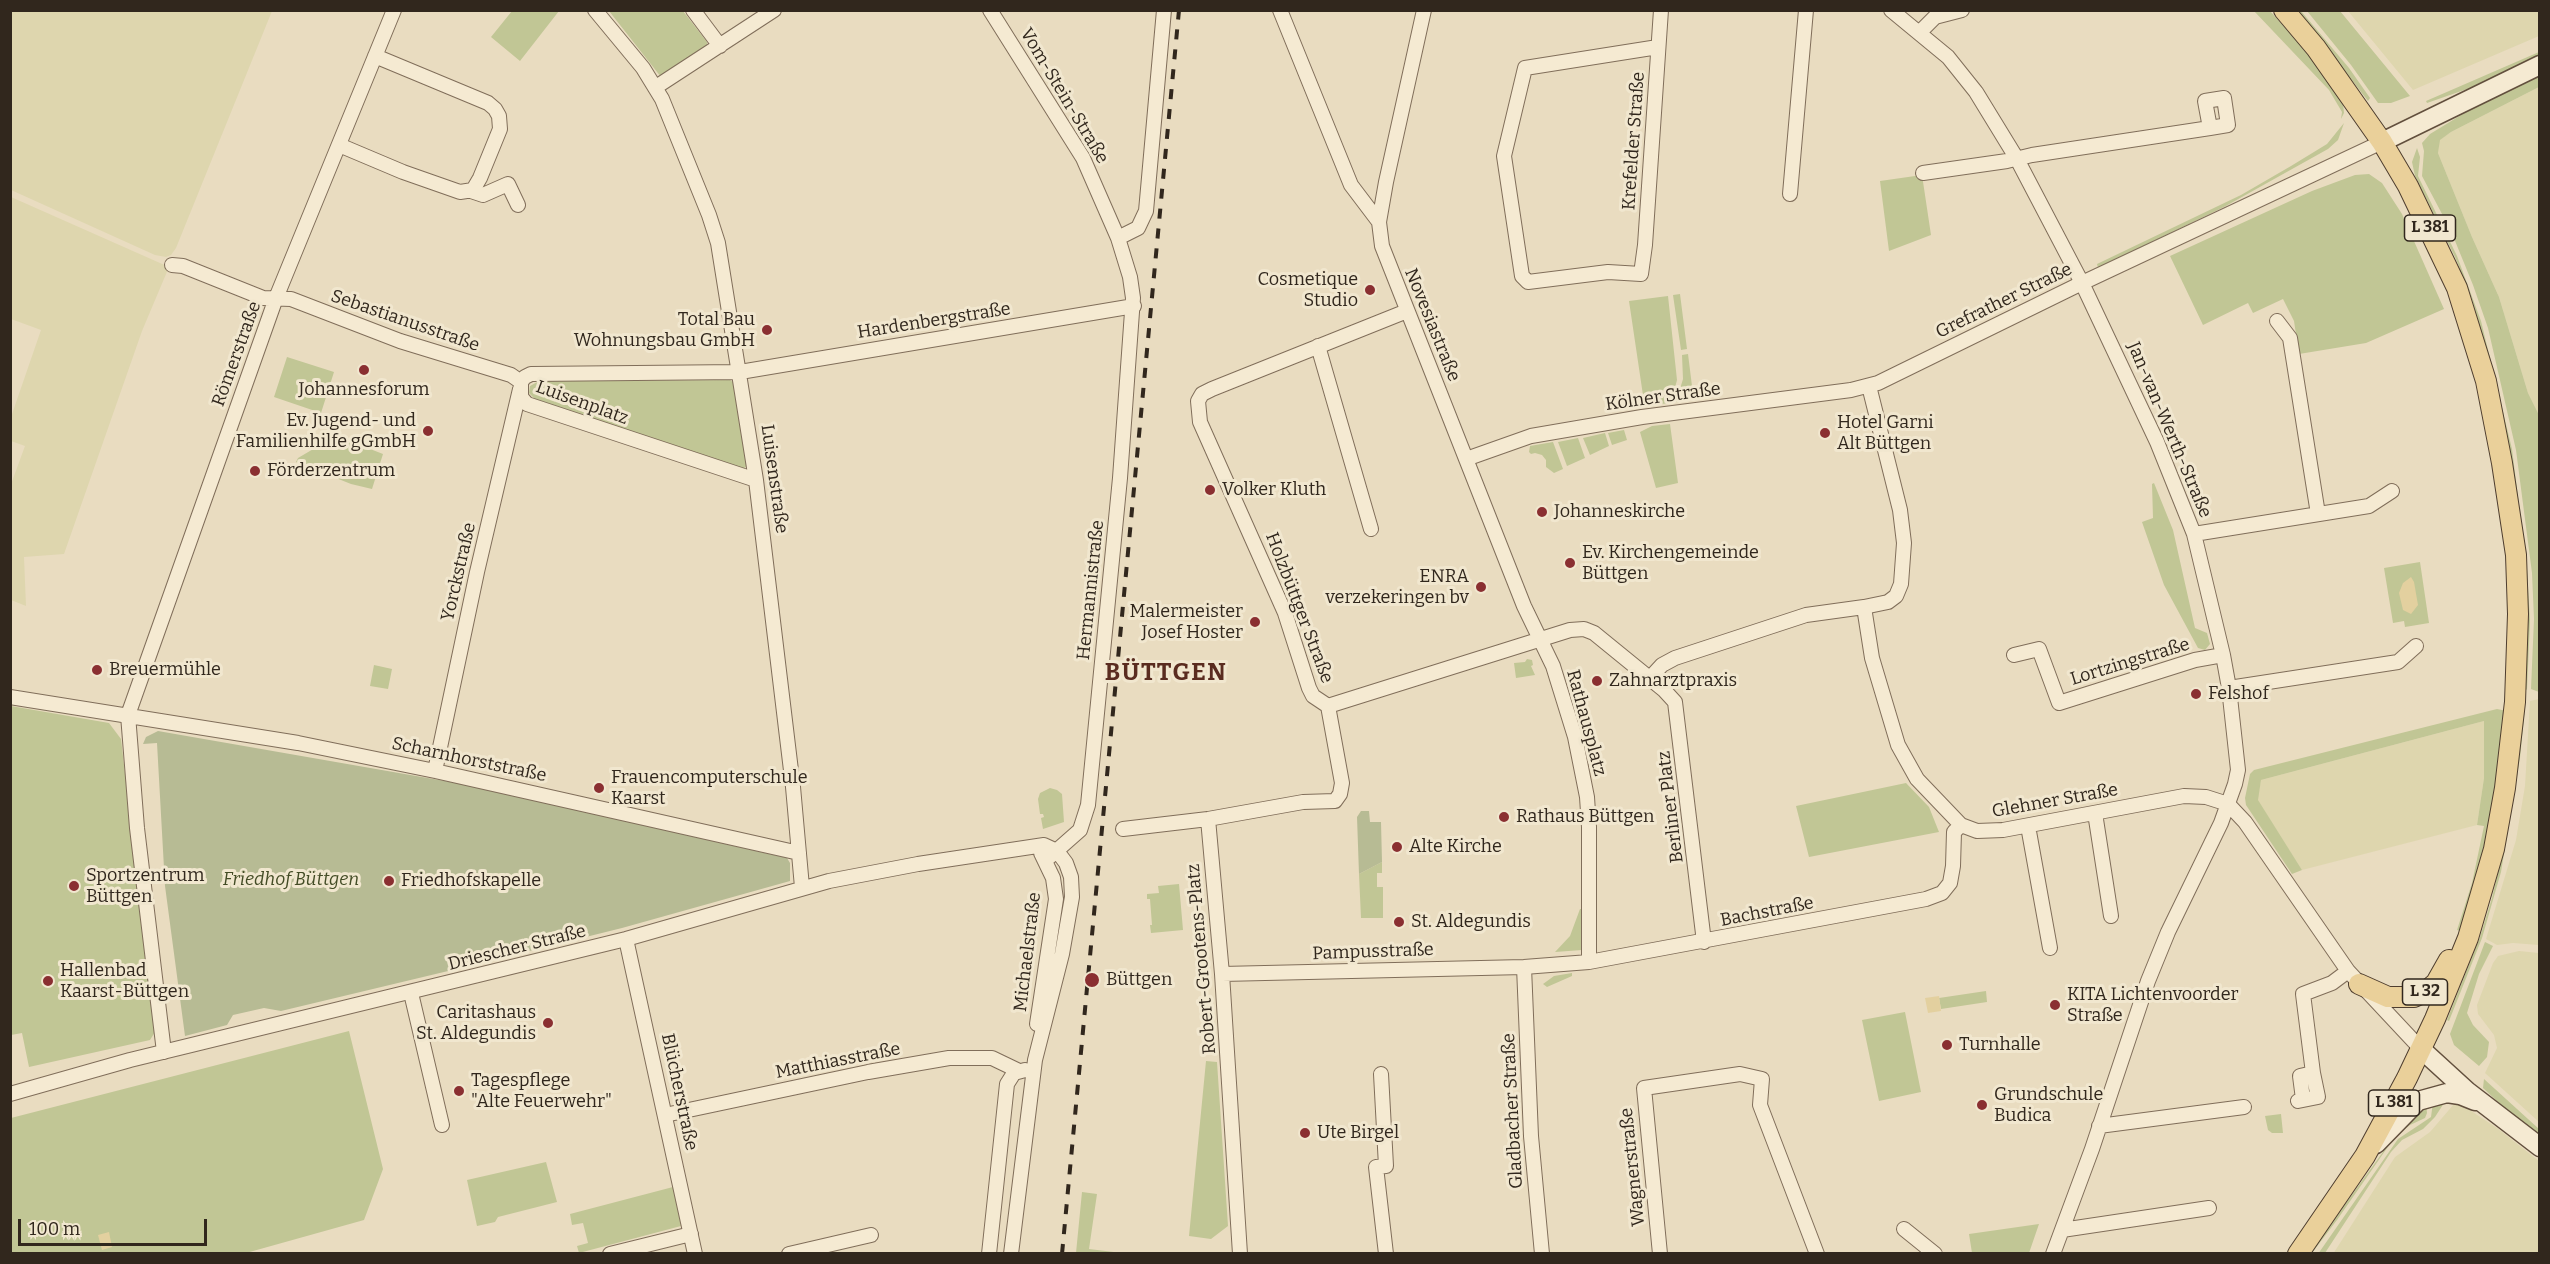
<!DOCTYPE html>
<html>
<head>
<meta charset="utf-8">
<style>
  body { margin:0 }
  #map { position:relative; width:2550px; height:1264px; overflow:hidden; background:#e9dcc0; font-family:Bitter,serif }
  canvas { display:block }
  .frame { position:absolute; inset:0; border:12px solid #31271d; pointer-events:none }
  .scale { position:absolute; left:18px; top:1219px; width:189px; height:27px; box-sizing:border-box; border:3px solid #31271d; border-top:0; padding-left:8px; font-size:18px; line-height:21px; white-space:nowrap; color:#31271d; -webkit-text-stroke:4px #f1e7cf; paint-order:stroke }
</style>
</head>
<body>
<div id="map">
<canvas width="2550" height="1264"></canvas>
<div class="frame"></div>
<div class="scale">100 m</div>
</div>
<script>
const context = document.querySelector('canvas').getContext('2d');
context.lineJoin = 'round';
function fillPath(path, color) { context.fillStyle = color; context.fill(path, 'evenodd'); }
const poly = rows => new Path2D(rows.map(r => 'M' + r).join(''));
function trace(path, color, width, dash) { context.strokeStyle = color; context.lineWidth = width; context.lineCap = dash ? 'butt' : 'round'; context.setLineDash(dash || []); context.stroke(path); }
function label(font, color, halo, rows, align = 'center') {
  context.font = font + ' Bitter,serif'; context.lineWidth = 6; context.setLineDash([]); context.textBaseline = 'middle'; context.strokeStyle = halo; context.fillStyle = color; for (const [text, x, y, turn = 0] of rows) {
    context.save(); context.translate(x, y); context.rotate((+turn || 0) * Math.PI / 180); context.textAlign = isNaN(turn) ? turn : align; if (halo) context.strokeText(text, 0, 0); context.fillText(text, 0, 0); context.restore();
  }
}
const farmland = poly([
  [11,10,272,11,176,248,171,255,166,257,155,255,11,190],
  [2348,11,2539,11,2539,36,2413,90],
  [2539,87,2539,415,2528,393,2499,297,2472,237,2438,153,2439,140,2451,132],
  [11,197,169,267,142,331,64,554,24,557,26,606,11,600,10,487,25,446,11,441,11,417,41,330,11,319],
  [2539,699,2539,945,2513,943,2497,945,2486,939,2516,840,2525,786,2530,701],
  [2484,721,2484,778,2477,825,2302,870,2257,800,2261,780],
  [2519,951,2539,953,2539,1122,2485,1073,2497,1048,2494,1035,2478,1014,2477,1005,2493,963,2498,956],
  [2459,1103,2497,1128,2539,1161,2539,1253,2333,1254,2395,1157,2430,1132,2454,1104]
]);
const green = poly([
  [512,11,559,11,520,61,491,37],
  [609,11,683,11,707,42,707,47,661,77],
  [2254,11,2270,11,2306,51,2343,103,2344,113,2341,119,2342,112,2329,90],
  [2298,11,2301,11,2349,68,2370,98,2368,101],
  [2307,11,2340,11,2410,96,2391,103,2378,103,2351,65],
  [2539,52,2539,57,2516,68,2470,88,2427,103,2426,101],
  [2539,72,2539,87,2451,132,2440,140,2438,153,2472,237,2499,297,2528,393,2539,415,2539,692,2531,689,2534,619,2532,573,2516,450,2488,328,2473,285,2451,231,2422,176,2424,151,2422,143,2430,134,2471,109],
  [2344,123,2338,140,2328,149,2224,207,2098,268,2097,264,2241,195,2291,166,2327,144],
  [2417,148,2420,157,2418,176,2457,256,2481,321,2512,449,2527,569,2530,621,2527,690,2524,687,2487,351,2470,293,2455,257,2415,176,2412,162],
  [2369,174,2382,183,2402,214,2444,309,2366,343,2299,354,2294,321,2283,299,2253,313,2248,303,2203,325,2170,256,2312,191,2355,175],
  [1922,175,1931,235,1889,251,1880,181],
  [1680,294,1687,349,1681,350,1673,295],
  [1668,296,1677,380,1671,403,1650,405,1644,402,1629,301],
  [1688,354,1693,394,1688,400,1676,402,1683,379,1682,355],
  [287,357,334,372,321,413,274,397],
  [730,380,737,385,747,466,743,469,536,400,529,393,530,386,539,381],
  [1670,424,1678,483,1656,488,1640,432,1652,426],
  [1624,430,1627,440,1612,445,1608,433],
  [324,431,383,454,372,489,351,484,296,462,298,458,315,448],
  [1605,433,1609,446,1590,455,1583,438],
  [1578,438,1585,458,1567,466,1558,442],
  [1553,442,1563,469,1554,473,1546,467,1546,460,1542,455,1535,453,1531,454,1529,452,1530,446],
  [2154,483,2173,530,2195,628,2207,633,2210,644,2205,650,2198,648,2164,585,2142,522,2153,518,2152,484],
  [2420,562,2429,623,2405,627,2404,621,2393,623,2384,568],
  [1527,659,1532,660,1533,665,1531,666,1535,675,1516,678,1514,663,1525,662],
  [374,665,392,669,388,689,370,686],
  [11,706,109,723,121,739,155,1032,150,1040,29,1067,22,1033,11,1035],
  [2525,708,2520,758,2501,872,2482,938,2449,1021,2447,1020,2480,937,2492,898,2503,851,2522,709],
  [2497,709,2507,711,2499,779,2475,886,2460,931,2457,930,2472,883,2484,826,2477,825,2484,778,2484,721,2261,780,2258,800,2302,870,2292,874,2246,805,2245,798,2250,774,2254,770],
  [1906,783,1929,807,1939,832,1809,857,1796,806],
  [1050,788,1057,790,1062,794,1064,822,1043,829,1041,818,1044,817,1043,814,1040,814,1038,799,1040,793],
  [1382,862,1382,873,1377,873,1377,887,1383,887,1383,918,1361,918,1359,874],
  [1179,884,1183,930,1151,933,1150,925,1152,925,1150,899,1147,899,1147,894,1159,893,1158,886],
  [1580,909,1583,909,1582,950,1555,952,1570,936],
  [2485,942,2493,946,2479,974,2467,1013,2473,1025,2489,1042,2487,1057,2479,1066,2454,1045,2450,1034],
  [1572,973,1572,976,1547,987,1543,984,1554,976],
  [1986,991,1987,1002,1941,1009,1939,998],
  [1905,1012,1921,1092,1879,1101,1862,1020],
  [349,1031,383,1169,364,1220,246,1253,11,1254,11,1118],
  [1206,1061,1217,1062,1228,1226,1211,1239,1189,1236],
  [2484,1079,2539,1129,2539,1140,2483,1088],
  [2446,1100,2435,1117,2423,1129,2402,1140,2391,1152,2325,1253,2318,1254,2398,1139,2431,1117,2433,1102],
  [2426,1104,2427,1113,2425,1118,2410,1125,2394,1138,2337,1220,2312,1253,2309,1254,2409,1116],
  [2281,1114,2283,1133,2272,1133,2268,1130,2265,1116],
  [546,1162,557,1202,498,1217,495,1222,477,1226,467,1180],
  [673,1187,681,1226,579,1253,577,1246,588,1243,583,1223,572,1225,570,1214],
  [1082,1192,1097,1194,1089,1249,1122,1253,1076,1253],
  [2039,1224,2029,1253,1972,1253,1969,1234]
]);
const sand = poly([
  [2411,577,2414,582,2418,605,2411,614,2403,610,2399,593,2403,583],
  [1939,996,1941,1011,1928,1013,1925,998],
  [109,1232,112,1247,102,1250,98,1235]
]);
const cemetery = poly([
  [158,731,462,784,787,858,790,863,790,881,622,928,469,966,281,1011,264,1008,233,1015,227,1025,185,1036,165,886,157,743,143,744,146,737],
  [1361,811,1369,811,1370,822,1381,822,1382,862,1359,874,1357,817]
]);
const street = poly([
  [595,10,643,68,662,99,709,215,718,243,756,480,793,787,802,887],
  [693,10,720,46],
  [990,10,1083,158,1118,238,1130,277,1133,298,1120,478,1088,805,1080,830,1046,860],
  [1280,10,1351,185,1379,222],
  [1424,10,1386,182,1379,222,1382,246,1524,606,1553,666,1575,737,1587,797,1589,827,1589,962],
  [1891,10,1948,57,1976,92,2017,159,2082,283,2157,442,2194,534,2223,655,2229,688,2238,770,2235,784,2221,823,2168,932,2148,981,2092,1149,2053,1254],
  [1919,33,1935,17,1962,10],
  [1658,47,1525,68,1504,156,1522,276,1528,282,1608,272,1641,274,1645,245,1661,10],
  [656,87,774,10],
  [339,145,403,172,460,192,473,190,480,178,500,129,499,116,495,109,488,103,375,56],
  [1923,173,2007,161,2032,155,2210,128,2228,125,2224,98,2205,101,2210,128],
  [471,191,483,195,508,184,518,205],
  [1790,194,1806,10],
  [1118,238,1138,228,1146,211,1164,10],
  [172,265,183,266,263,298,291,299,400,341,511,375,521,382],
  [2277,321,2290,338,2318,514],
  [1318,346,1371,529],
  [1466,459,1531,436,1642,417,1851,390,1878,383,2082,283,2382,142],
  [756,480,527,404,521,397,521,382,525,377,531,374,740,372,1134,306],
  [2194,534,2369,506,2392,491],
  [1864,607,1888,602,1896,596,1901,584,1904,543,1900,510,1869,386],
  [2014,655,2039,649,2059,703,2195,660,2223,655],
  [1650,678,1662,665,1675,658,1806,615,1864,607,1872,658,1898,745,1917,779,1961,825,1977,831,2003,830,2184,796,2206,797,2228,804,2245,822,2348,971,2421,1049],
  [2229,688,2398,662,2416,646],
  [10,697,298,743,435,771,799,853],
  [1328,706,1570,630,1584,629,1594,633,1664,690,1675,702,1704,942],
  [1328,706,1313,696,1309,688,1285,613,1200,422,1198,401,1202,394,1212,389,1407,311],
  [435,771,477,572,520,389],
  [2095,813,2111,916],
  [1208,819,1222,974,1240,1254],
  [2028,826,2050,948],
  [1123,829,1208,819,1303,802,1335,801,1340,794,1342,783,1328,706],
  [626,939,695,1254],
  [1524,967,1531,1136,1542,1254],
  [1222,974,1524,967,1589,962,1926,899,1942,893,1950,883,1953,866,1954,832,1961,825],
  [411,993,442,1125],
  [1037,1024,1056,899,1053,878,1041,853],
  [164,1052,137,828,128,715,276,298,394,10],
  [2313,1073,2303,994,2332,983,2348,971],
  [1381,1074,1386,1166,1376,1167,1386,1254],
  [10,1094,130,1060,626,939,829,881,918,864,1044,845,1057,851,1066,863,1071,877,1072,897,1062,954,1035,1060,1011,1254],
  [2298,1101,2318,1097,2313,1073,2300,1076,2303,1099],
  [665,1115,868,1072,949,1058,992,1058,1017,1070],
  [2099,1126,2244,1107],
  [1904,1229,1935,1254],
  [2062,1230,2209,1208],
  [610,1254,691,1234],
  [789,1254,871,1235],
  [989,1254,1007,1084,1014,1073,1025,1070],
  [1660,1254,1644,1088,1740,1074,1762,1079,1760,1105,1817,1254]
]);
const secondary = poly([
  [2382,142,2540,65],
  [2421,1049,2467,1091,2540,1147],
  [2376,1144,2418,1101,2447,1093,2460,1095,2475,1101]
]);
const primary = poly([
  [2284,10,2316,48,2382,142,2408,186,2457,288,2486,381,2502,463,2516,555,2518,614,2515,702,2505,788,2494,849,2468,938,2435,1019,2407,1078,2365,1156,2298,1254],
  [2359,984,2388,997,2414,997,2425,992,2436,983,2449,960]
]);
const rail = poly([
  [1062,1254,1179,10]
]);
const markers = [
  [1370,290,6,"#8a2f31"],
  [767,330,6,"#8a2f31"],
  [364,370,6,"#8a2f31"],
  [428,431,6,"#8a2f31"],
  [1825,433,6,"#8a2f31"],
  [255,471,6,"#8a2f31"],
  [1210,490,6,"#8a2f31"],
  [1542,512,6,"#8a2f31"],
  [1570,563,6,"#8a2f31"],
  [1481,587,6,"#8a2f31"],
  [1255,622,6,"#8a2f31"],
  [97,670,6,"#8a2f31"],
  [1597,681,6,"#8a2f31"],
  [2196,694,6,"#8a2f31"],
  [599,788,6,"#8a2f31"],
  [1504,817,6,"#8a2f31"],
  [1397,847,6,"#8a2f31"],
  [389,881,6,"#8a2f31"],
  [74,886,6,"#8a2f31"],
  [1399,922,6,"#8a2f31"],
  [1092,980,8,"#8a2f31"],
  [48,981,6,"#8a2f31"],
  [2055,1005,6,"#8a2f31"],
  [548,1023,6,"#8a2f31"],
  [1947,1045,6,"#8a2f31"],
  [459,1091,6,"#8a2f31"],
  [1982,1105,6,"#8a2f31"],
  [1305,1133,6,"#8a2f31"]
];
const shields = [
  [2430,228,51],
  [2425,992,45],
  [2394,1103,51]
];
const shieldNames = [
  ["L 381",2430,228],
  ["L 32",2425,992],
  ["L 381",2394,1103]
];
const streetNames = [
  ["Vom-Stein-Straße",1064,96,59],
  ["Krefelder Straße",1634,141,-86],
  ["Grefrather Straße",2004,301,-26],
  ["Sebastianusstraße",405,321,19],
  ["Hardenbergstraße",934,321,-9],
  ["Novesiastraße",1432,325,68],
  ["Römerstraße",237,354,-70],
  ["Kölner Straße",1663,397,-8],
  ["Luisenplatz",582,403,20],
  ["Jan-van-Werth-Straße",2169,430,67],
  ["Luisenstraße",774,479,82],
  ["Yorckstraße",459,572,-77],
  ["Hermannistraße",1091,590,-84],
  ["Holzbüttger Straße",1299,608,69],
  ["Lortzingstraße",2130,662,-17],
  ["Rathausplatz",1586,723,75],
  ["Scharnhorststraße",469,760,12],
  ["Glehner Straße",2055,801,-10],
  ["Berliner Platz",1671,807,-97],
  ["Bachstraße",1767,912,-11],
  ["Driescher Straße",517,948,-14],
  ["Michaelstraße",1028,952,-83],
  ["Pampusstraße",1373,952,-2],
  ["Robert-Grootens-Platz",1202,959,-95],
  ["Matthiasstraße",838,1061,-11],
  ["Blücherstraße",679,1092,78],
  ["Gladbacher Straße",1513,1111,-93],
  ["Wagnerstraße",1633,1167,-96]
];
const poiNames = [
  ["Cosmetique",1358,280,"right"],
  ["Studio",1358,301,"right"],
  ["Total Bau",755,320,"right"],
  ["Wohnungsbau GmbH",755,341,"right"],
  ["Johannesforum",364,390,"center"],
  ["Ev. Jugend- und",416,421,"right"],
  ["Familienhilfe gGmbH",416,442,"right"],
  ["Hotel Garni",1837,423],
  ["Alt Büttgen",1837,444],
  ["Förderzentrum",267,471],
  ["Volker Kluth",1222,490],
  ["Johanneskirche",1554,512],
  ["Ev. Kirchengemeinde",1582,553],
  ["Büttgen",1582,574],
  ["ENRA",1469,577,"right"],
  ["verzekeringen bv",1469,598,"right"],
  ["Malermeister",1243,612,"right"],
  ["Josef Hoster",1243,633,"right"],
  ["Breuermühle",109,670],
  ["Zahnarztpraxis",1609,681],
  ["Felshof",2208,694],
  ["Frauencomputerschule",611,778],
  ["Kaarst",611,799],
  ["Rathaus Büttgen",1516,817],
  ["Alte Kirche",1409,847],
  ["Sportzentrum",86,876],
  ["Büttgen",86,897],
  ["Friedhofskapelle",401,881],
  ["St. Aldegundis",1411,922],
  ["Hallenbad",60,971],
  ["Kaarst-Büttgen",60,992],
  ["Büttgen",1106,980],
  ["KITA Lichtenvoorder",2067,995],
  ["Straße",2067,1016],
  ["Caritashaus",536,1013,"right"],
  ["St. Aldegundis",536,1034,"right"],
  ["Turnhalle",1959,1045],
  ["Tagespflege",471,1081],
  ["\"Alte Feuerwehr\"",471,1102],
  ["Grundschule",1994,1095],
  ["Budica",1994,1116],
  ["Ute Birgel",1317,1133]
];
const parkNames = [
  ["Friedhof Büttgen",291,880]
];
const districtNames = [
  ["BÜTTGEN",1166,673]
];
fillPath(farmland, '#ded6ae');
fillPath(green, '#c1c695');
fillPath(sand, '#e3d09f');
fillPath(cemetery, '#b7bb94');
trace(street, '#806e5a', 16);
trace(secondary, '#624f3d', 21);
trace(primary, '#4e3d2e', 22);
trace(street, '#f5ead2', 14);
trace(secondary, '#f5ead2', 18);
trace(primary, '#ead09a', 20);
trace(rail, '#31271d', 4, [10, 10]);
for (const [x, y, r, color] of markers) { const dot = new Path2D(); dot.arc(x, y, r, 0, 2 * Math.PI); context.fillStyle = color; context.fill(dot); trace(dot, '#f1e7cf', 2); }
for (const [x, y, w] of shields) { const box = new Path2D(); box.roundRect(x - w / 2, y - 13, w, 26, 4.5); context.fillStyle = '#f1e7cf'; context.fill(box); trace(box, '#31271d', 1.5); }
label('bold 16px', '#31271d', null, shieldNames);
label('18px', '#31271d', '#f1e7cf', streetNames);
label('18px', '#31271d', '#f1e7cf', poiNames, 'left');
label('italic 18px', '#434c25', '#f1e7cf', parkNames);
context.letterSpacing = '1.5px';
label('bold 24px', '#5a2c20', '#f1e7cf', districtNames);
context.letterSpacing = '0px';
</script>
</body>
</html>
